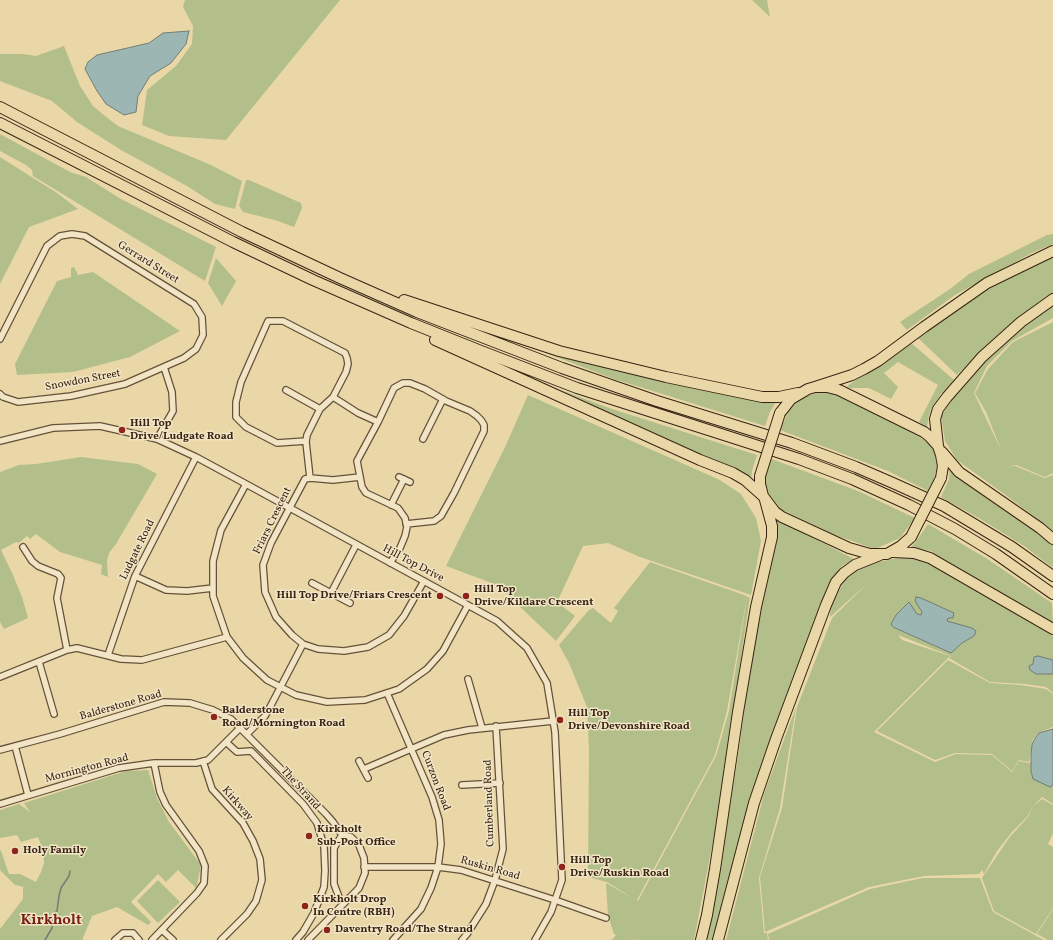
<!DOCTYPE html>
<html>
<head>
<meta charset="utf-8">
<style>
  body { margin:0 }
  canvas { display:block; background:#e9d7a7 }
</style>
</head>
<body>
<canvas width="1053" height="940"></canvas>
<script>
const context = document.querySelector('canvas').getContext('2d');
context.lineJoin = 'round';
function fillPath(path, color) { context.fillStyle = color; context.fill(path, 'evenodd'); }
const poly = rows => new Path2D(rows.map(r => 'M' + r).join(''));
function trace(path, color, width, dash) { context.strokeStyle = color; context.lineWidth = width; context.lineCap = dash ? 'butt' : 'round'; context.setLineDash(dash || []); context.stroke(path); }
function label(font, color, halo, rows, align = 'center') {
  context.font = font + ' Vollkorn,serif'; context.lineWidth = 3; context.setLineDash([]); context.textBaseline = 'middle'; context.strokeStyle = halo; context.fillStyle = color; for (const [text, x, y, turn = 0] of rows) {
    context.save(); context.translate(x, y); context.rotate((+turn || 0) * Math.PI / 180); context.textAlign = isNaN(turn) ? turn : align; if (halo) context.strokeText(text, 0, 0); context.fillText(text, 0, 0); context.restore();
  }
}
const green = poly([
  [185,0,340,0,226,140,169,136,142,125,147,90,176,66,192,44,193,26,183,7],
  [752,0,767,0,770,17],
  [64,46,80,86,93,106,105,116,118,126,211,165,242,181,235,209,215,204,187,186,121,150,77,122,52,101,0,81,0,54,23,54,36,56],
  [0,134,70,172,86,177,121,199,216,247,205,281,33,176,32,170,26,165,0,151],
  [0,157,57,193,78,209,29,227,0,284],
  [246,180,249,180,301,203,302,208,294,227,275,220,243,212,239,206],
  [1053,234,1053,244,1032,253,955,295,907,330,900,322,950,289,969,274,1047,235],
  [1053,255,1053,293,1040,301,1000,333,957,375,917,337,970,299,1024,269],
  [216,258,236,281,222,306,208,283],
  [74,267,78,275,93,272,180,331,130,357,73,372,17,375,15,364,57,281,71,277,71,268],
  [1053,306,1053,318,1012,341,987,366,974,393,1002,452,986,412,975,393,988,369,1013,342,1053,322,1053,473,1045,477,1016,465,1008,467,1015,466,1045,478,1053,475,1053,531,1011,499,957,460,945,441,941,416,955,394,999,347,1032,320],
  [910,342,954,380,941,394,932,407,929,415,927,427,919,422,938,385,898,362,884,373,898,387,891,399,869,388,850,388,847,386,888,359],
  [525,345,777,400,770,412,765,426,614,379],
  [561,390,612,409,757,455,752,471,751,481,631,425],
  [819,392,833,393,880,414,918,436,931,445,938,462,934,478,928,491,888,471,780,430,790,408,802,398],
  [528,395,720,480,741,494,756,518,761,541,751,595,640,557,608,543,583,546,557,602,575,616,556,641,497,585,446,566,506,445],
  [81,457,138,464,157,474,116,544,109,553,107,561,108,577,101,574,102,565,60,552,36,534,30,539,27,536,19,543,16,542,1,550,13,575,22,597,28,618,4,629,0,622,0,472,19,465,36,464],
  [769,458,858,491,915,518,900,538,875,549,835,535,776,507,766,489,765,469],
  [950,467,1032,526,1053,544,1053,568,1024,546,977,517,941,497,949,479],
  [774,518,854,559,842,566,828,585,772,736,744,822,713,940,706,940,719,873,738,757,751,658,774,553],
  [928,524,986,558,1052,603,1053,624,959,570,931,551,911,547,917,540],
  [903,557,919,557,1053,636,1053,693,1046,687,1025,684,990,682,949,658,951,656,898,635,902,640,950,656,874,732,935,762,956,754,992,755,1012,772,1019,761,1029,763,1053,755,1053,804,1042,797,1033,806,1042,799,1053,805,1053,833,1048,844,1053,847,1053,908,1036,934,994,911,982,878,1009,838,1028,817,1033,806,1027,817,1012,832,997,851,984,874,982,870,979,874,924,876,869,887,765,932,760,877,782,808,797,707,832,618,868,583,830,617,831,607,844,581,855,571,873,563],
  [650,562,747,596,727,711,715,755,637,900,638,901,716,756,729,711,747,597,750,597,715,831,694,940,641,940,619,935,640,940,612,940,616,935,614,934,608,916,606,883,634,899,607,882,588,877,589,750,587,707,569,663,559,645,588,611,593,608,611,623,618,611,614,608],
  [948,660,990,683,1020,685,1046,689,1053,694,1053,727,1038,733,1033,739,1029,762,1019,760,1012,771,992,754,955,753,935,760,877,731],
  [796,707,780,808,759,878,764,933,767,933,768,940,726,940,764,794],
  [148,770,157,798,169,822,201,865,197,885,196,888,178,870,166,882,158,874,131,902,151,922,148,925,117,907,92,916,83,938,83,940,0,940,0,929,23,899,23,888,24,887,15,885,0,870,0,850,1,851,9,874,20,874,36,882,41,872,44,863,43,851,38,837,21,842,17,835,0,838,0,810,19,804,30,812,24,803,126,771],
  [923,878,980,878,993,912,1044,940,769,940,768,934,870,889],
  [158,880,180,902,158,923,137,901],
  [1053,909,1053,940,1048,940,1037,934]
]);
const water = poly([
  [189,31,186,44,171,63,150,76,138,96,136,112,124,115,106,104,97,91,85,69,88,62,97,55,149,43,163,33,189,31],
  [916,597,921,598,954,613,953,618,948,618,947,621,972,628,976,631,974,636,962,643,951,653,893,627,891,624,896,615,909,602,917,614,921,615,922,612,915,601,916,597],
  [1038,656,1053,660,1053,674,1036,674,1030,670,1029,666,1033,664,1034,657,1038,656],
  [1053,729,1053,785,1050,787,1033,779,1031,771,1031,755,1032,745,1035,738,1039,733,1053,729]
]);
const stream = poly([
  [45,940,52,928,53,915,57,911,59,896,61,888,69,876,70,871]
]);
const street = poly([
  [0,339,47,246,60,236,72,234,85,236,194,304,202,317,203,335,196,349,184,358,125,384,71,396,18,402,3,397,0,394],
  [286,390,320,409],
  [333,397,358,413,378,422,394,388,403,383,410,383,425,389,446,401,470,411,477,416,481,420,484,425,484,431,454,493,441,516,434,521,406,524],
  [378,422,357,461,362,487,366,493,398,508,405,518,407,527,405,536,400,548,390,563],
  [157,439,173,411,172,392,164,367],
  [423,439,443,399],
  [0,441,53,428,100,426,157,439,196,457,246,484,497,621,527,648,547,683,555,732,562,880,551,912,535,940],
  [306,441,277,443,246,427,236,417,236,402,241,382,268,321,283,321,345,353,347,358,348,364,346,372,333,397,320,409,307,435,306,442,310,478],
  [360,477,333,480,310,478,305,479,271,543,263,565,265,592,276,617,292,635,303,644,318,649,344,651,368,647,389,635,404,616,424,581],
  [399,477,410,482],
  [246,484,221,530,213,561,213,596,227,637,243,658,267,680,296,695,327,702,365,700,399,689,427,669,443,651,468,605],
  [391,505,404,479],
  [23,547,32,561,38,566,58,574,61,578,57,598,67,650],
  [135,576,166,590,187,591,213,588],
  [312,583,350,603],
  [331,593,356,545],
  [108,655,135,576,196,457],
  [39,662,54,714],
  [0,677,67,650,77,648,121,659,142,660,227,637],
  [468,679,482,728],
  [387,693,432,797,439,820,441,844,438,867,431,888,421,909,393,940],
  [247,734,265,716,269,709,303,644],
  [226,742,237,752,251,751,303,804,317,823,324,846,325,871,324,887,314,913,303,932,296,940],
  [15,746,28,795],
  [0,750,60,734,164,702,190,703,213,710,231,719,326,814,333,822,342,835],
  [203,761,212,789,243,823,253,841,260,859,262,880,256,901,247,914,221,940],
  [359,761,368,778],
  [364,769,444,735,468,730,553,721],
  [462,785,500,783],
  [0,804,119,768,154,763,196,763,208,760,240,728],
  [364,867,438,867,461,870,555,900,606,918],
  [339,897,334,884,334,848,342,835],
  [162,930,173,940],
  [115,940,123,933,133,933,139,940],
  [152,940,197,893,204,883,205,866,199,851,166,805,160,792,154,763],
  [308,940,359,888,365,873,364,858,359,845,351,837,342,835],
  [462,940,467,934,486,904,495,880,503,849,496,726]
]);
const highway = poly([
  [0,107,242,232,340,278,417,312,562,368,657,401,792,443,856,467,893,483,944,506,1012,547,1053,576],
  [0,123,233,242,313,280,411,323,481,351,577,388,799,459,852,479,909,505,955,529,996,554,1053,594],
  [404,300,559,351,666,377,762,397,779,397,798,393],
  [435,340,700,460,733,473,745,480,763,496],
  [815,387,852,375,864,369,878,361,924,327,987,283,1053,251],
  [780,413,791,399,808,389,815,387,827,387,839,390,924,432,929,436,938,446,941,455,943,466,941,478],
  [938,446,935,419,938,409,947,397,982,357,1021,322,1053,299],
  [942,452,959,472,1040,528,1053,539],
  [760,476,760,484,763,496,775,512,782,517,849,548,870,554,887,554,901,546,911,537],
  [893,552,914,553,930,558,1053,629],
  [701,940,707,915,715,869,738,712,756,607,772,537,772,526,765,500],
  [718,940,754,803,776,739,826,605,836,582,844,573,855,565,880,555]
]);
const highwayBridge = poly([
  [760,476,780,413],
  [911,537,941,478]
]);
const markers = [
  [122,430,4,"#8f2418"],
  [440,596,4,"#8f2418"],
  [466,596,4,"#8f2418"],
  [214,717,4,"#8f2418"],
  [560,720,4,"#8f2418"],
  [309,836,4,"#8f2418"],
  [15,851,4,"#8f2418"],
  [562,867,4,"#8f2418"],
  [305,906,4,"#8f2418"],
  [327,930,4,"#8f2418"]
];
const streetNames = [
  ["Gerrard Street",148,263,32],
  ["Snowdon Street",83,381,-11],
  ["Friars Crescent",273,521,-64],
  ["Ludgate Road",138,550,-64],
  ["Hill Top Drive",413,564,28],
  ["Balderstone Road",121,706,-16],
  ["Mornington Road",87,769,-15],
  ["Curzon Road",435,781,69],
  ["The Strand",300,789,48],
  ["Cumberland Road",490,803,-92],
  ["Kirkway",237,804,49],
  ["Ruskin Road",490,869,16]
];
const poiNames = [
  ["Hill Top",130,424],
  ["Drive/Ludgate Road",130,437],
  ["Hill Top",474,590],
  ["Drive/Kildare Crescent",474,603],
  ["Hill Top Drive/Friars Crescent",432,596,"right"],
  ["Balderstone",222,711],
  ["Road/Mornington Road",222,724],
  ["Hill Top",568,714],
  ["Drive/Devonshire Road",568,727],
  ["Kirkholt",317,830],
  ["Sub-Post Office",317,843],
  ["Holy Family",23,851],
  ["Hill Top",570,861],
  ["Drive/Ruskin Road",570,874],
  ["Kirkholt Drop",313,900],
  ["In Centre (RBH)",313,913],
  ["Daventry Road/The Strand",335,930]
];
const districtNames = [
  ["Kirkholt",51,921]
];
fillPath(green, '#b3bf8a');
fillPath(water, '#9cb7b3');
trace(water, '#747c73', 1);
trace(stream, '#747c73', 1.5);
trace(street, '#655139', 8);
trace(highway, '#392414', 12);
trace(street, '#f1e5c6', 5.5);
trace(highway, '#e9d7a7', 10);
trace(highwayBridge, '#392414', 12, []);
trace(highwayBridge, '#e9d7a7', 10);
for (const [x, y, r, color] of markers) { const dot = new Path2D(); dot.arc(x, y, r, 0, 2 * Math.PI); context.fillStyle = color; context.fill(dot); trace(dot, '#f1e5c6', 1.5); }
label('11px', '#392414', '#f1e5c6', streetNames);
label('bold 11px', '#392414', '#f1e5c6', poiNames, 'left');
label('bold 15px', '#7a1f14', '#f1e5c6', districtNames);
</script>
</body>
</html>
